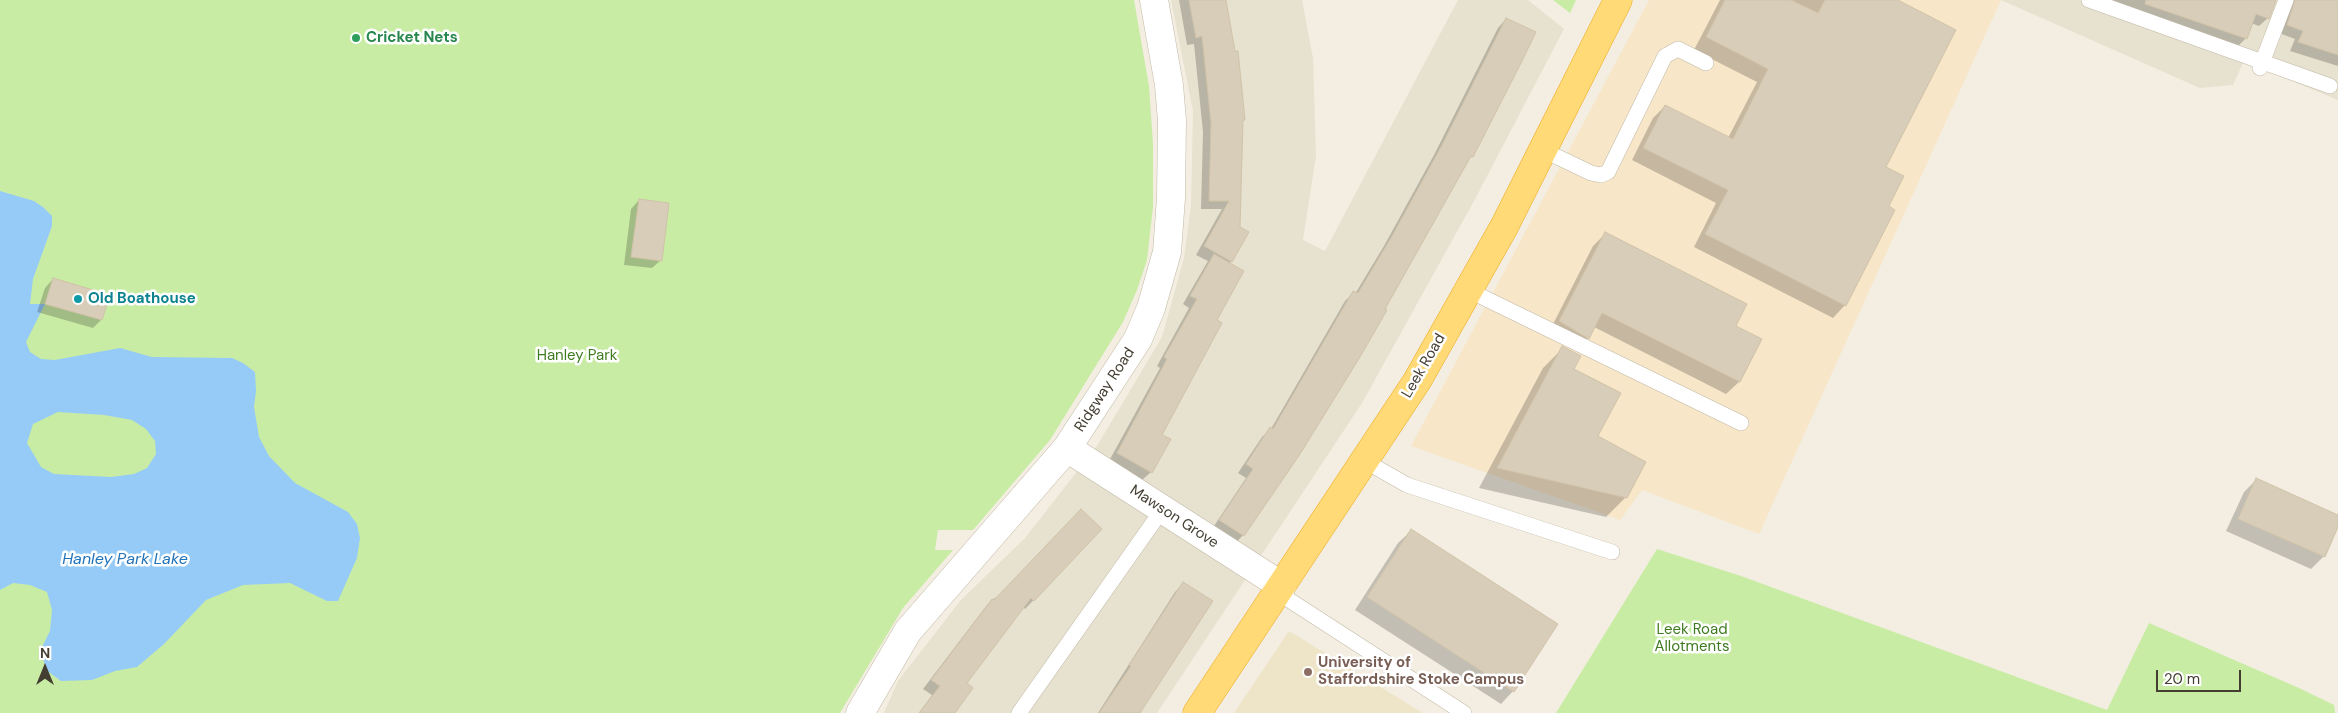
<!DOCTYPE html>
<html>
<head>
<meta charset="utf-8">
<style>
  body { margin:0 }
  #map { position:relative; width:2338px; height:713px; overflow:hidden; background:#f3eee1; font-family:"DM Sans",sans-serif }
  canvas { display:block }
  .north { position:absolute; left:20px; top:643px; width:50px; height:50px; -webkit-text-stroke:4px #fff; paint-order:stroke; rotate:0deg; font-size:14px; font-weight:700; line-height:20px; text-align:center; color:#443e32 }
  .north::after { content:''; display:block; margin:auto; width:18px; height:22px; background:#443e32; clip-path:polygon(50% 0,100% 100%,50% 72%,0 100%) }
  .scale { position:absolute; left:2156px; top:670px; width:85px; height:22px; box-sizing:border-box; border:2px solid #443e32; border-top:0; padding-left:6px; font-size:15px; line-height:18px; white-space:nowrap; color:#443e32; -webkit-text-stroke:4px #fff; paint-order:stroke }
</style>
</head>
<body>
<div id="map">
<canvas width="2338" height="713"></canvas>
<div class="north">N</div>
<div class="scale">20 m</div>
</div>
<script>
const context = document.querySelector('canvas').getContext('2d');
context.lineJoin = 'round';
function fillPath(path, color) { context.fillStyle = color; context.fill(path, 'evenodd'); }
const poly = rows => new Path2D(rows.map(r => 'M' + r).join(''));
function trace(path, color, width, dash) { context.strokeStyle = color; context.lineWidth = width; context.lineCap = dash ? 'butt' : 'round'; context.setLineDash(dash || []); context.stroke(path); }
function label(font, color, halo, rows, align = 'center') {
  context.font = font + ' "DM Sans",sans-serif'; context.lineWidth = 5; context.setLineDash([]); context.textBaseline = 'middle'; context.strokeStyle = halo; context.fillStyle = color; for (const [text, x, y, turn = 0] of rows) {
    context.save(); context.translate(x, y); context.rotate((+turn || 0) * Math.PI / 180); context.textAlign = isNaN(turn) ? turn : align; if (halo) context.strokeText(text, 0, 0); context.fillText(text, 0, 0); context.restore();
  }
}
const residential = poly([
  [1171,0,1302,0,1313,58,1316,156,1303,240,1325,251,1458,0,1528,0,1564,29,1474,201,1362,403,1157,713,884,713,898,681,961,600,1025,538,1097,446,1162,337,1184,258,1191,206,1193,111],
  [2001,0,2338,0,2338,100,2244,61,2233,85,2200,88]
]);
const commercial = poly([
  [1649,0,2001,0,1759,534,1642,490,1620,520,1411,446]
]);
const education = poly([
  [1289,631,1423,713,1234,713]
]);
const green = poly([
  [0,0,1134,0,1149,86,1153,144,1153,207,1147,260,1137,290,1123,322,1050,440,973,530,938,530,935,550,953,550,903,608,840,713,0,713],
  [1553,0,1576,0,1570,13],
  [1657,549,1741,576,2107,710,2149,623,2299,688,2334,705,2335,713,1556,713]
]);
const water = poly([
  [0,191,34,201,43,207,52,216,52,226,33,279,30,304,45,304,26,342,30,352,41,359,55,360,120,348,152,357,232,358,243,363,255,372,256,391,254,407,259,437,269,456,295,483,348,512,357,524,360,538,357,558,338,601,327,601,290,583,243,585,206,600,164,644,137,667,115,671,92,680,61,681,46,670,41,649,50,631,52,610,47,592,30,585,13,583,0,590],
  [58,412,104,415,132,420,146,429,155,441,156,454,147,468,134,474,111,477,54,474,41,467,27,443,33,424]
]);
const shadow = poly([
  [1179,0,1224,0,1244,119,1242,121,1231,261,1229,264,1215,320,1160,435,1151,472,1142,480,1109,461,1160,368,1157,366,1189,308,1183,304,1208,261,1196,255,1222,209,1201,209,1203,132,1194,44,1187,45],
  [1720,0,1895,0,1884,168,1887,207,1845,305,1833,318,1694,247,1716,203,1632,160,1653,118,1665,106,1728,138,1757,82,1694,50],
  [2103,0,2275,0,2268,18,2259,26,2251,23,2246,38,2237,47],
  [2279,0,2338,0,2338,66,2290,51,2295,39,2279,33],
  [1506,19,1472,156,1467,161,1243,535,1235,544,1212,529,1246,478,1238,473,1262,437,1271,429,1345,301,1354,292,1355,294,1384,246,1434,155,1498,28],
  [639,200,661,260,652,268,624,265,631,209],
  [1605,234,1734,327,1760,339,1739,382,1726,394,1594,327,1588,338,1576,350,1548,334,1593,246],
  [53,279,101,320,93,328,37,312,45,288],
  [1563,348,1573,369,1596,437,1626,497,1606,517,1479,488,1543,368],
  [2256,480,2338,516,2338,524,2324,556,2311,569,2226,531,2244,492],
  [1101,530,1025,609,1023,607,965,683,953,713,919,713,932,695,923,689,984,609,992,600],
  [1411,531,1513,691,1501,704,1355,610,1398,543],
  [1183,584,1134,713,1098,713,1175,592]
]);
const building = poly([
  [1189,0,1226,0,1235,51,1238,51,1245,120,1243,120,1240,227,1249,232,1232,262,1204,246,1229,201,1209,201,1211,123,1202,36,1196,38,1189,0],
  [1725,0,1791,0,1818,13,1825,0,1898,0,1956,30,1886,167,1904,176,1889,206,1895,210,1846,306,1705,234,1728,190,1643,148,1665,105,1733,139,1768,69,1706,37,1725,0],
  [2146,0,2276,0,2269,19,2256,14,2247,39,2145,4,2146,0],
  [2295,0,2338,0,2338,55,2298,42,2303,31,2287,25,2295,0],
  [1506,18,1536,32,1521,63,1473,157,1471,156,1385,309,1387,310,1360,357,1300,454,1244,536,1219,520,1253,469,1246,464,1270,427,1273,429,1353,291,1358,293,1392,236,1442,145,1506,18],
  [639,199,669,203,662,261,631,257,639,199],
  [1605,232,1747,304,1736,326,1762,339,1740,382,1602,313,1589,339,1559,321,1605,232],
  [1214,254,1244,271,1217,320,1222,323,1162,435,1171,439,1152,473,1117,453,1167,359,1164,357,1197,299,1190,296,1214,254],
  [53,278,110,295,102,320,45,304,53,278],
  [1562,346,1581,356,1574,369,1621,393,1598,436,1646,462,1627,498,1497,468,1562,346],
  [2256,478,2338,515,2338,527,2325,557,2238,519,2256,478],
  [1081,509,1102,529,1034,601,1031,598,967,683,973,688,955,713,919,713,940,686,931,680,992,599,994,600,1081,509],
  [1411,529,1558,624,1514,692,1367,597,1411,529],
  [1183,582,1213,601,1140,713,1099,713,1131,666,1129,665,1183,582]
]);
const service = poly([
  [2089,0,2330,86],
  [2260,68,2286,0],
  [1543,150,1591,173,1601,175,1608,172,1665,56,1678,49,1706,63],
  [1468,290,1741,423],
  [1365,461,1407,485,1612,552],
  [1282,586,1283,596,1464,713],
  [1019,713,1162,510]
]);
const minor = poly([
  [1067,448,1282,586],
  [860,713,908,631,1067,448,1138,339,1151,308,1167,252,1171,198,1172,121,1169,85,1154,0]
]);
const trunk = poly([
  [1197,713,1417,381,1504,227,1618,0]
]);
const markers = [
  [356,38,5,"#2e9e5b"],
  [78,299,5,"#0f9aa8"],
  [1308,672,5,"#8d6e63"]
];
const leisureNames = [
  ["Cricket Nets",366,38]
];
const cultureNames = [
  ["Old Boathouse",88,299]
];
const parkNames = [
  ["Hanley Park",577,356],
  ["Leek Road",1692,630],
  ["Allotments",1692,647]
];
const streetNames = [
  ["Leek Road",1424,366,-60],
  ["Ridgway Road",1105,390,-57],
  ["Mawson Grove",1174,517,33]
];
const educationNames = [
  ["University of",1318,663],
  ["Staffordshire Stoke Campus",1318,680]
];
const waterNames = [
  ["Hanley Park Lake",125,560]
];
fillPath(residential, '#e7e1cf');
fillPath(commercial, '#f8e6c9');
fillPath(education, '#eee5c9');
fillPath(green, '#c9eca5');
fillPath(water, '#96cbf7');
fillPath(shadow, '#0003');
fillPath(building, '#d8cdb9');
trace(building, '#d1c3a8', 1);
trace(service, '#c1b9a6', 16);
trace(minor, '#c1b9a6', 29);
trace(trunk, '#edaa21', 29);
trace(service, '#fff', 15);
trace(minor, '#fff', 28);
trace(trunk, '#ffda77', 28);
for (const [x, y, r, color] of markers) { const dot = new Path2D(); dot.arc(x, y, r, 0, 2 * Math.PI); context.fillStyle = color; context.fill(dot); trace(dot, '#fff', 2); }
label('bold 15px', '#27864d', '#fff', leisureNames, 'left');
label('bold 15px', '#0d838f', '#fff', cultureNames, 'left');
label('15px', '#3f7b20', '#fff', parkNames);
label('15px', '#443e32', '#fff', streetNames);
label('bold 15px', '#785e54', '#fff', educationNames, 'left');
label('italic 16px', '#2173ba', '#fff', waterNames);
</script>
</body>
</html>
